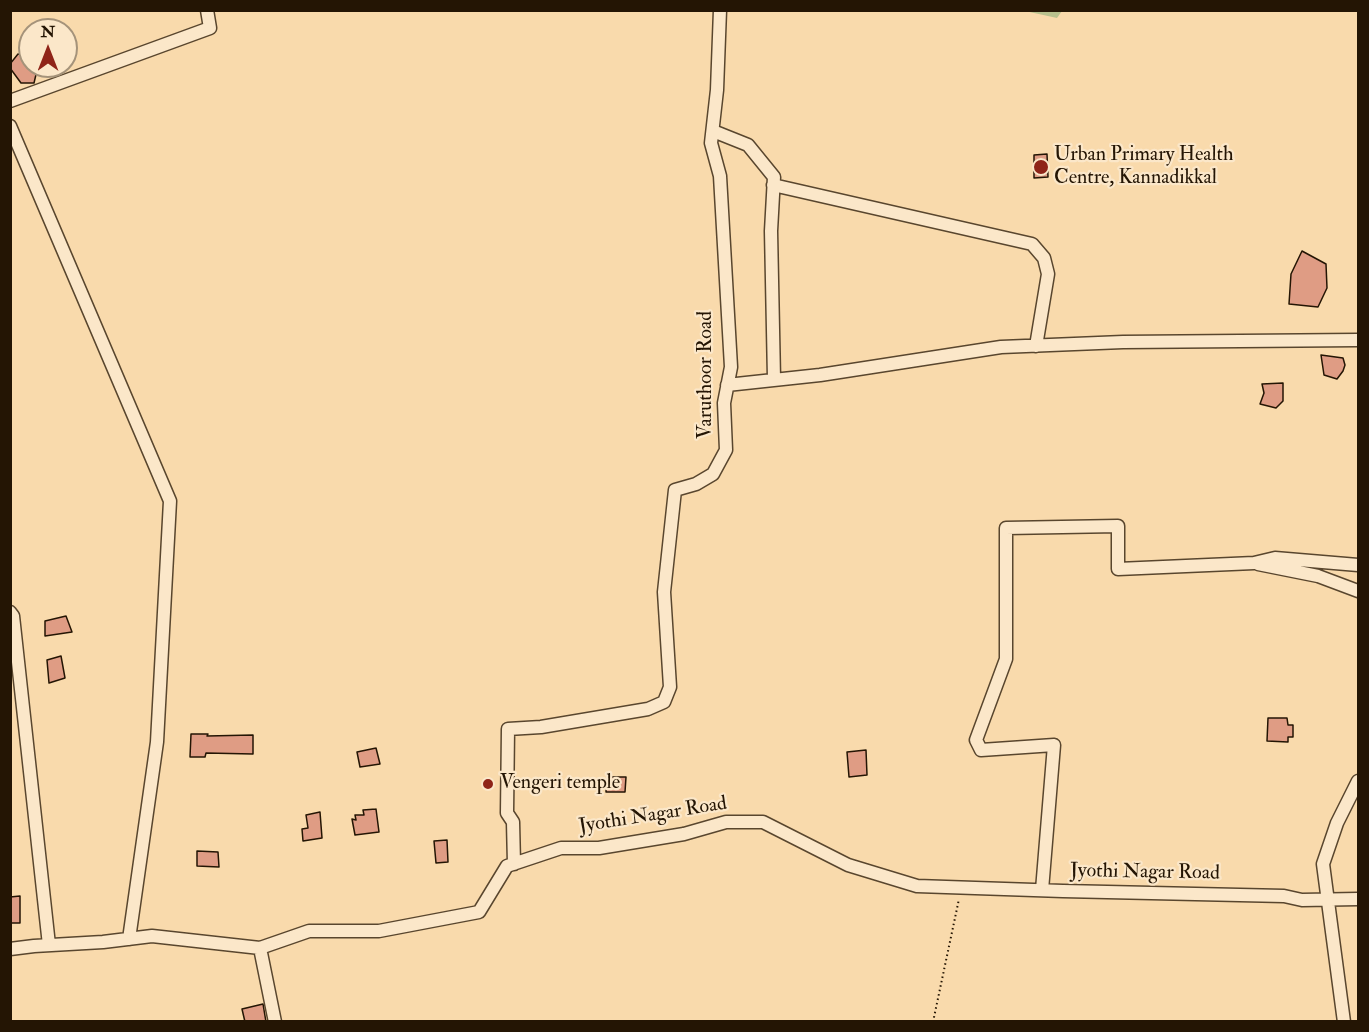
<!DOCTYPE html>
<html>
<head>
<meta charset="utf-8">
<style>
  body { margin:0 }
  #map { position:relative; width:1369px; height:1032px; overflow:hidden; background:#f9daac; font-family:"IM FELL Double Pica",serif }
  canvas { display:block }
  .frame { position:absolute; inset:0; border:12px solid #241504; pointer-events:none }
  .north { position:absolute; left:18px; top:18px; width:60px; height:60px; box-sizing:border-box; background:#fbe7c9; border:2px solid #a5937a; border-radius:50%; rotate:0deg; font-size:16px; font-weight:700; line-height:24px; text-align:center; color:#241504 }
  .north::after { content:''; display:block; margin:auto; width:21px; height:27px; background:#8f2418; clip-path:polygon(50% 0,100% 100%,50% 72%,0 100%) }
</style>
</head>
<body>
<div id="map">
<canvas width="1369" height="1032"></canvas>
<div class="frame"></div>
<div class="north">N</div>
</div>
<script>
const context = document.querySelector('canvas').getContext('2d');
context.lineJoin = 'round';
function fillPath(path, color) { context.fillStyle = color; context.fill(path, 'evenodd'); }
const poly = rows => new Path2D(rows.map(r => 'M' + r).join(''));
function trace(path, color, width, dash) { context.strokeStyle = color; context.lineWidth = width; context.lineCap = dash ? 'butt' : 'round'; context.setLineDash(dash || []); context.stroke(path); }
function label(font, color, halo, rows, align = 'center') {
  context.font = font + ' "IM FELL Double Pica",serif'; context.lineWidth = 4.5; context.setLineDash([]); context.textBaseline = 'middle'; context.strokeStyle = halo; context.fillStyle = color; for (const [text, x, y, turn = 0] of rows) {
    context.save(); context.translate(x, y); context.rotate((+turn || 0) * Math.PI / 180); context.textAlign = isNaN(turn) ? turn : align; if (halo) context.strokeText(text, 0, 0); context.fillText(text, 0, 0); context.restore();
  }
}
const green = poly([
  [1025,11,1062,11,1057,18]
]);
const building = poly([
  [18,54,30,55,30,66,38,66,34,83,21,83,10,68,10,64,18,54],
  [1047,154,1048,177,1034,178,1034,155,1047,154],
  [1302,251,1326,264,1327,288,1318,307,1289,304,1291,274,1302,251],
  [1321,355,1343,358,1345,365,1343,371,1337,379,1324,375,1321,355],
  [1283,383,1283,401,1276,408,1260,404,1264,393,1262,384,1283,383],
  [66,616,72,632,45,636,45,621,66,616],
  [61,656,65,678,49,683,47,660,61,656],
  [1268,718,1287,718,1288,725,1293,725,1293,737,1288,737,1288,742,1267,741,1268,718],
  [191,734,208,734,207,736,253,735,253,754,206,753,205,757,190,757,191,734],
  [376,748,380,764,360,767,357,752,376,748],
  [866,750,867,775,849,777,847,752,866,750],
  [607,777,626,777,625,792,606,792,607,777],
  [376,809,379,832,355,835,352,819,356,820,355,815,364,815,363,810,376,809],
  [320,812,322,838,303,841,302,829,308,828,306,815,320,812],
  [447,840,448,862,436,863,434,841,447,840],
  [197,851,218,852,219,867,197,866,197,851],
  [20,896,20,923,10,923,10,897,20,896],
  [263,1004,266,1022,245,1022,242,1009,263,1004]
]);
const path = poly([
  [933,1022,959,899]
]);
const minor = poly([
  [10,101,210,28,207,10],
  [10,126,170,501,157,742,129,939],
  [713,131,748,145,774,177,771,231,774,379],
  [773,185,1032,244,1044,258,1048,274,1036,346],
  [727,385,820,375,1001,347,1123,342,1358,340],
  [1258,564,1318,576,1358,591],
  [10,612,13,616,49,945],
  [514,864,513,822,507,813,508,729,541,727,648,709,664,702,670,687,664,592,675,490,696,484,713,474,726,450,724,403,731,367,720,176,711,143,717,90,720,10],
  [1042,890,1054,745,981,750,976,740,1006,659,1006,528,1118,526,1118,569,1254,563,1275,558,1358,565],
  [260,948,275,1022],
  [10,949,34,946,103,942,152,936,260,948,309,931,379,931,479,912,507,866,561,848,599,848,684,834,726,822,763,822,848,865,917,886,1063,891,1284,896,1302,900,1358,899],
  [1344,1022,1323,864,1337,823,1358,781]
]);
const markers = [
  [1041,167,8,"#8f2418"],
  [488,784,6,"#8f2418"]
];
const poiNames = [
  ["Urban Primary Health",1054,156],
  ["Centre, Kannadikkal",1054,179],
  ["Vengeri temple",500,784]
];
const streetNames = [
  ["Varuthoor Road",707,375,-90],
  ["Jyothi Nagar Road",653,816,-9],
  ["Jyothi Nagar Road",1145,873,1]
];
fillPath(green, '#b8c18e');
fillPath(building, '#df9c84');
trace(building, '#241504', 1.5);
trace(minor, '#59462e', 15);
trace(path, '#241504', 2, [1.5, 3]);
trace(minor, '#fbe7c9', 12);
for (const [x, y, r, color] of markers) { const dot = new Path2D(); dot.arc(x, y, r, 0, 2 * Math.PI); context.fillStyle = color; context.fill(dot); trace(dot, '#fbe7c9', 2); }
label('20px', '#241504', '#fbe7c9', poiNames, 'left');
label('20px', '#241504', '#fbe7c9', streetNames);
</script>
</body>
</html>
